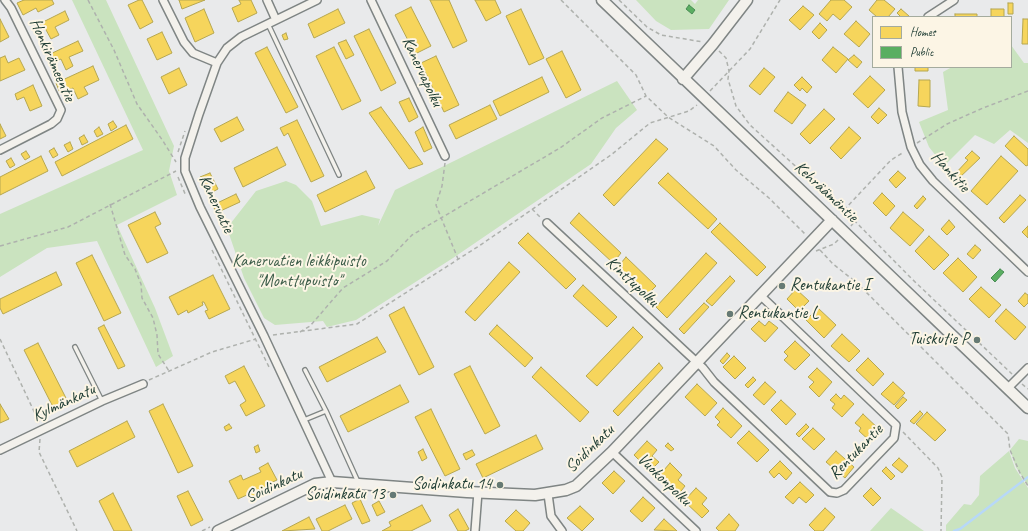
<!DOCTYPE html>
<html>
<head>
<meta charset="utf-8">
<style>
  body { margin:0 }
  #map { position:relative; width:1028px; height:531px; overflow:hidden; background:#e9eaeb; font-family:Caveat,sans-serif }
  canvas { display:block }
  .legend { position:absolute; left:872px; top:16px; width:140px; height:52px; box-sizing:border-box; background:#fcf5e5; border:1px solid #a4ab9e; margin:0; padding:5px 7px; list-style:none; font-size:12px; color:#1f3d34 }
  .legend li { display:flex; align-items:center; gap:8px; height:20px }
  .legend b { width:20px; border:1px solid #a4ab9e }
</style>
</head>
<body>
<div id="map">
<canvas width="1028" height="531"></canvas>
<ul class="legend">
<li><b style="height:11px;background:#f6d55c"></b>Homes</li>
<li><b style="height:11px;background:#5aae61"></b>Public</li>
</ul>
</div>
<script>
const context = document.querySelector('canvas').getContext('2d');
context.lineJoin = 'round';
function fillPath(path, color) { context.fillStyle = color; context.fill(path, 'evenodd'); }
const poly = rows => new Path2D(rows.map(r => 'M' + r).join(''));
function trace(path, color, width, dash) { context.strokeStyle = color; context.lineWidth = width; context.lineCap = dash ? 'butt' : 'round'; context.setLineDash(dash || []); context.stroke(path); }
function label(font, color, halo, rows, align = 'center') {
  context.font = font + ' Caveat,sans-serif'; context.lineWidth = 4; context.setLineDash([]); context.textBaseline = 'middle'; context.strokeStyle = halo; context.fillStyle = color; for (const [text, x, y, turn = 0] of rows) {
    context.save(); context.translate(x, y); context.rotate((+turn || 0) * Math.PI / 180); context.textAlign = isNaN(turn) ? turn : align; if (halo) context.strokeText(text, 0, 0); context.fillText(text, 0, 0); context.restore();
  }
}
const green = poly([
  [72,0,106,0,174,146,169,171,177,195,117,225,155,308,173,356,156,367,97,241,47,248,0,277,0,214,143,150],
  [636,0,691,0,695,4,698,0,729,0,709,29,671,30,656,21],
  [1011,45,1024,63,1028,63,1028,143,1010,130,994,144,975,135,944,166,929,147,919,122,948,110,943,72,952,67,1011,67],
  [617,81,637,110,616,128,591,164,453,258,356,320,327,327,323,321,275,325,264,318,244,278,227,228,256,191,286,181,296,185,312,201,321,226,362,215,380,219,378,226,395,190],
  [1019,439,1028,441,1028,486,1016,467,1010,450],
  [1009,451,1015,468,1028,488,1028,531,946,531,946,525,964,504,971,505,979,495,980,476],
  [891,508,924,531,870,531]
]);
const homes = poly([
  [24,0,52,0,54,4,38,12,36,8,23,15,17,3,24,0],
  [139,0,142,0,153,22,140,29,128,5,139,0],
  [179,0,205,0,182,9,179,0],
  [239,0,251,0,257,13,238,22,232,8,241,4,239,0],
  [430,0,449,0,467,41,453,48,430,0],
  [475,0,495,0,501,13,486,21,475,0],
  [831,0,844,0,852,7,840,20,833,14,827,21,819,14,831,0],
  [877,0,884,0,895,9,888,17,877,17,869,10,877,0],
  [1008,3,1013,3,1013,14,1008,14,1008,3],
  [803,6,814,15,800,30,789,20,803,6],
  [411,7,431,46,415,54,395,15,411,7],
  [204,9,214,33,195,42,185,18,204,9],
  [338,9,345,23,314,38,308,24,338,9],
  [521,9,544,58,529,65,506,16,521,9],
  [901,9,909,16,908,17,901,17,897,13,901,9],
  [991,9,1004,9,1004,17,991,17,991,9],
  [65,11,69,20,55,27,59,35,51,39,45,28,38,32,35,26,65,11],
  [955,14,977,14,977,17,955,17,955,14],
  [0,19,9,37,0,42,0,19],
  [1023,19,1028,19,1028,44,1022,44,1023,19],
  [856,21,870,34,859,47,844,34,856,21],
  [820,23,827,30,819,39,812,32,820,23],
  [369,29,396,83,381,91,354,36,369,29],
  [162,32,172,53,157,60,147,39,162,32],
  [286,33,288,39,284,40,282,35,286,33],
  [346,40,354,55,346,59,338,43,346,40],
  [78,41,83,51,69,57,73,66,66,70,61,59,52,63,48,55,78,41],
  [267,47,298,107,286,113,255,53,267,47],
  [334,47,361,101,342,110,316,56,334,47],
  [833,47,848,59,836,73,822,60,833,47],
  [562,51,581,90,566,98,546,59,562,51],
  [854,55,862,62,857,68,848,60,854,55],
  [5,56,8,63,19,58,25,70,0,81,0,58,5,56],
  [436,56,459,105,444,112,421,63,436,56],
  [93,66,99,80,84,87,88,94,78,99,73,88,60,93,56,83,93,66],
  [915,67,928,67,928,71,915,71,915,67],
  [179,68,187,85,169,94,161,77,179,68],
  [764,68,775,77,760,95,749,86,764,68],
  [870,76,885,90,868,108,853,94,870,76],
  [542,77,549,92,500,116,493,101,542,77],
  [802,77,812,87,807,93,802,88,800,91,794,85,802,77],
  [919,80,930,80,930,107,918,106,919,80],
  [33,85,42,106,30,111,24,97,17,100,15,94,33,85],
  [788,92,806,105,792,124,774,111,788,92],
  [409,98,418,117,409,122,399,102,409,98],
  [490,105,497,119,456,139,449,125,490,105],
  [381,107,423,164,409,169,369,113,381,107],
  [879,108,887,115,878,124,871,117,879,108],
  [824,109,835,119,810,144,800,134,824,109],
  [237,117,244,130,221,142,214,129,237,117],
  [297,120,324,176,311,182,288,133,284,136,280,128,297,120],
  [113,121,117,127,111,131,108,124,113,121],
  [0,124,6,136,0,139,0,124],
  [126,125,133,139,62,176,55,162,126,125],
  [99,127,103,134,97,137,94,131,99,127],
  [423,127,432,148,424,152,415,132,423,127],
  [849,127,861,138,841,159,830,148,849,127],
  [84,135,88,142,82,145,79,138,84,135],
  [1014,136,1028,149,1028,165,1026,166,1005,146,1014,136],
  [656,139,668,149,614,206,603,195,656,139],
  [70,142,73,149,68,152,64,145,70,142],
  [277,147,286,165,243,187,234,168,277,147],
  [54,148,58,155,53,158,49,151,54,148],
  [26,151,30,157,25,160,21,154,26,151],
  [972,151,980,158,958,179,954,175,968,160,965,158,972,151],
  [41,156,48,171,0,195,0,177,41,156],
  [1001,156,1018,171,987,205,971,191,1001,156],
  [11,158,15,165,10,168,6,161,11,158],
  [366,171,375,188,325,212,317,195,366,171],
  [898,171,906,178,896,188,889,180,898,171],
  [210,173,218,189,209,194,200,177,210,173],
  [668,173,717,219,708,229,658,183,668,173],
  [882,193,895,206,886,216,873,203,882,193],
  [236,194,240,202,216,213,213,205,236,194],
  [1020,195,1026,200,1004,223,999,218,1020,195],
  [923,196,926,199,917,209,914,206,923,196],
  [155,212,161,224,155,227,168,253,147,263,128,225,155,212],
  [903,212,924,230,910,246,890,228,903,212],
  [579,213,621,253,613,263,570,223,579,213],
  [949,220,955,227,947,235,941,229,949,220],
  [720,223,766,267,757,276,711,232,720,223],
  [1028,226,1028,238,1022,232,1028,226],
  [528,233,576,279,566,289,518,243,528,233],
  [929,236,949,255,934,270,915,251,929,236],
  [975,245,981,250,973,259,967,254,975,245],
  [706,253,717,263,667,318,656,307,706,253],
  [92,255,121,313,104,321,76,263,92,255],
  [626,257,656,286,646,296,617,268,626,257],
  [958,258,977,277,963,292,943,273,958,258],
  [509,262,520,272,475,321,465,312,509,262],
  [56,272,62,285,3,314,0,308,0,299,56,272],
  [213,275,230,309,209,319,205,311,208,310,204,302,202,302,203,305,188,313,187,310,178,315,169,297,213,275],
  [730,276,735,281,712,306,706,301,730,276],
  [583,285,617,317,607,327,573,296,583,285],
  [981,287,1001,305,989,318,969,299,981,287],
  [796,289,809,301,799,311,787,299,796,289],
  [1025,293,1028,295,1028,303,1024,307,1018,301,1025,293],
  [704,303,709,307,684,334,679,329,704,303],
  [404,307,434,367,419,375,389,315,404,307],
  [818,308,836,325,824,338,806,320,818,308],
  [1006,309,1026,327,1015,340,995,321,1006,309],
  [759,321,765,326,769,321,778,328,765,342,751,329,759,321],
  [104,325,125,366,118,369,98,328,104,325],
  [497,325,533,358,525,367,489,334,497,325],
  [633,327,643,337,597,386,586,376,633,327],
  [842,334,860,351,849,362,831,346,842,334],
  [377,337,386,352,327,382,319,367,377,337],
  [795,341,810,355,795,370,784,360,788,356,784,352,795,341],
  [38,343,68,402,54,409,24,350,38,343],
  [727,353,730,356,723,364,720,361,727,353],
  [734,356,746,368,735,379,723,367,734,356],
  [868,358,884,374,873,386,856,370,868,358],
  [659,363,663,368,618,416,613,411,659,363],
  [244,366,265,406,246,416,240,405,246,401,235,381,229,384,225,376,244,366],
  [470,366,500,426,485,434,454,374,470,366],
  [541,367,589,412,580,422,532,377,541,367],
  [817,368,832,382,819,397,809,387,814,382,808,377,817,368],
  [753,377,756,380,748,388,745,385,753,377],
  [765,382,776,392,764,405,753,395,765,382],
  [893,382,905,393,894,405,881,394,893,382],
  [697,384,717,403,705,416,685,397,697,384],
  [400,385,409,402,348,432,340,416,400,385],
  [836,394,841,399,844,395,854,404,842,417,832,408,835,404,830,400,836,394],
  [903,397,907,400,898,409,895,406,903,397],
  [781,400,796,414,786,425,771,410,781,400],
  [0,404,9,419,0,423,0,404],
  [163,404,193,466,178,473,149,411,163,404],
  [723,408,742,426,731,438,717,425,720,422,715,417,723,408],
  [431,409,460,469,445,476,415,417,431,409],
  [920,411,923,414,914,424,910,421,920,411],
  [927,412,946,430,935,441,916,424,927,412],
  [863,414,881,431,871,442,859,431,861,428,855,423,863,414],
  [127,421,135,437,77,467,69,451,127,421],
  [229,424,232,428,226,431,224,427,229,424],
  [806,424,809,427,799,437,796,434,806,424],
  [813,428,825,439,814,450,802,439,813,428],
  [749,431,769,450,757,462,737,443,749,431],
  [536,435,543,449,483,478,476,464,536,435],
  [647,441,657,450,652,456,659,462,650,471,634,455,647,441],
  [668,443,674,449,671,451,665,446,668,443],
  [258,445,260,451,256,453,254,447,258,445],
  [423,449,427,458,422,461,418,452,423,449],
  [472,450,475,455,466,460,463,454,472,450],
  [836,451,854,467,845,478,826,462,836,451],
  [899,458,908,466,902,473,892,465,899,458],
  [780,461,792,473,786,480,779,473,774,478,769,472,780,461],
  [268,463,277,480,266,485,268,490,251,498,249,494,238,499,229,481,241,475,243,480,261,472,259,468,268,463],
  [670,463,682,475,678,480,685,486,678,495,658,477,670,463],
  [886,467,895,476,891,480,882,471,886,467],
  [614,471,625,481,613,494,602,483,614,471],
  [800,482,814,495,806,503,799,497,793,504,785,497,800,482],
  [696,488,707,498,702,504,709,511,702,518,684,501,696,488],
  [871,488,881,498,873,506,863,496,871,488],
  [188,491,203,520,191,526,177,496,188,491],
  [113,493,132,531,114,531,99,501,113,493],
  [643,497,655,508,642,522,630,511,643,497],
  [360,499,370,521,362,524,352,503,360,499],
  [379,501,385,512,377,516,372,505,379,501],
  [345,505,352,519,328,531,322,531,316,519,345,505],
  [422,505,431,521,411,531,382,531,391,526,389,522,422,505],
  [580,506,594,519,582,531,567,518,580,506],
  [825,508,835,517,823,531,815,531,809,525,825,508],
  [458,509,469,529,465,531,458,531,449,515,458,509],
  [516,510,530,523,523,531,516,531,505,521,516,510],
  [729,514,739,525,735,531,719,531,716,528,729,514],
  [309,517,315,529,282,531,309,517],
  [664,519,677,531,654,530,664,519]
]);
const public = poly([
  [689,5,695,10,692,14,686,9,689,5],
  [1000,269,1004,272,995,282,991,278,1000,269]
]);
const stream = poly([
  [954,531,960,529,1028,477]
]);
const path = poly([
  [88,0,114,50,137,104,163,141,176,162],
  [561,0,636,75,646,96,668,117,714,146,736,170,769,198,806,235],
  [619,0,647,27,661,35,703,42],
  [719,51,726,58,729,71,728,79,736,106,750,125,844,210,912,279,1012,374],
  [710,91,750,49,780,0],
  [917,143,947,124,983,108,1028,91],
  [178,152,185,131],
  [445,163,442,186,436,205,458,259],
  [178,177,186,196],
  [110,204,125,255,135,269,141,284,142,298,153,318,157,335,158,354,169,371],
  [532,209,541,218],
  [844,210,891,160,904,152],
  [851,226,855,221],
  [0,246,68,227,176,171],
  [212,250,269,367],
  [820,250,833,264,857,283,1008,434,1010,450,1020,473,1028,486],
  [816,251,834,244,839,239],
  [300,332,310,326,343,288,387,261,412,235,560,148,602,118,646,96],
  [273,335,357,324,482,244,611,155,650,123,689,111,697,105],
  [0,339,39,422],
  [149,380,212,352,256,339],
  [1022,384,1028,389],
  [903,432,938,468,942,477,941,531],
  [40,439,39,452,77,531],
  [202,531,210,527]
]);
const lane = poly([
  [268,24,339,175],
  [75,347,102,401],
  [305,370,326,411,358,482],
  [304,420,326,411]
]);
const street = poly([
  [163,0,184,42,193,53,217,63],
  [267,0,276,20],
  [317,0,241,37,227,48,217,63,199,114,185,158,185,171,200,207,264,336,332,482],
  [371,0,445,156],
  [928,17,954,0],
  [898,67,902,112,911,147,920,165,933,181,1028,272],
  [0,150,51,124,57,119,61,110,11,8,5,0],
  [547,223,703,368,714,382,830,492,837,493,844,490,894,438,896,425,761,296],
  [1008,388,1028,368],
  [0,450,102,401,143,384],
  [612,452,696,531],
  [548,494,551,516,562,531],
  [475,531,478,492]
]);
const secondary = poly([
  [602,0,1028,408],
  [683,79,713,44,747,0],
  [218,531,315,484,332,482,467,492,535,495,566,490,576,486,612,452,832,220]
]);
const markers = [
  [782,286,4,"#667a74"],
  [730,314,4,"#667a74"],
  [977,340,4,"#667a74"],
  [500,485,4,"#667a74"],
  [393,495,4,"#667a74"]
];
const streetNames = [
  ["Honkirämeentie",52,60,66],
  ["Kanervapolku",422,72,65],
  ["Hankitie",950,172,48],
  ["Kehräämöntie",826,192,43],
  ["Kanervatie",216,204,65],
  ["Kinttupolku",632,282,43],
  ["Kylmänkatu",64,403,-25],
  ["Soidinkatu",590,449,-44],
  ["Rentukantie",856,452,-46],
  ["Vuokonpolku",664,480,44],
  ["Soidinkatu",274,486,-25]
];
const parkNames = [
  ["Kanervatien leikkipuisto",299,262],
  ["\"Monttupuisto\"",299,282]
];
const poiNames = [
  ["Rentukantie I",790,286,"left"],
  ["Rentukantie L",738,314,"left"],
  ["Tuiskutie P",969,340],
  ["Soidinkatu 14",492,485],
  ["Soidinkatu 13",385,495]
];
fillPath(green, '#cae3bf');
fillPath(homes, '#f6d55c');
trace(homes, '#b6a750', 1);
fillPath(public, '#5aae61');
trace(public, '#488c54', 1);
trace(stream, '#b7d8f8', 2.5);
trace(lane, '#7f8584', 6);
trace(street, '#7f8584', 10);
trace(secondary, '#7f8584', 13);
trace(path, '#aeb1ad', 1.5, [4, 3]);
trace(lane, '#f3f1ec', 3.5);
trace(street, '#f3f1ec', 7);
trace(secondary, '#f3f1ec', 10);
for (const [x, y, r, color] of markers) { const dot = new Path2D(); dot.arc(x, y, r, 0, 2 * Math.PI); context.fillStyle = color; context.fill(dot); trace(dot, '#fcf5e5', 1.5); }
label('17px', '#1f3d34', '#fcf5e5', streetNames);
label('17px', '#3c5d49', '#fcf5e5', parkNames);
label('17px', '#1f3d34', '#fcf5e5', poiNames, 'right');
</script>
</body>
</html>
